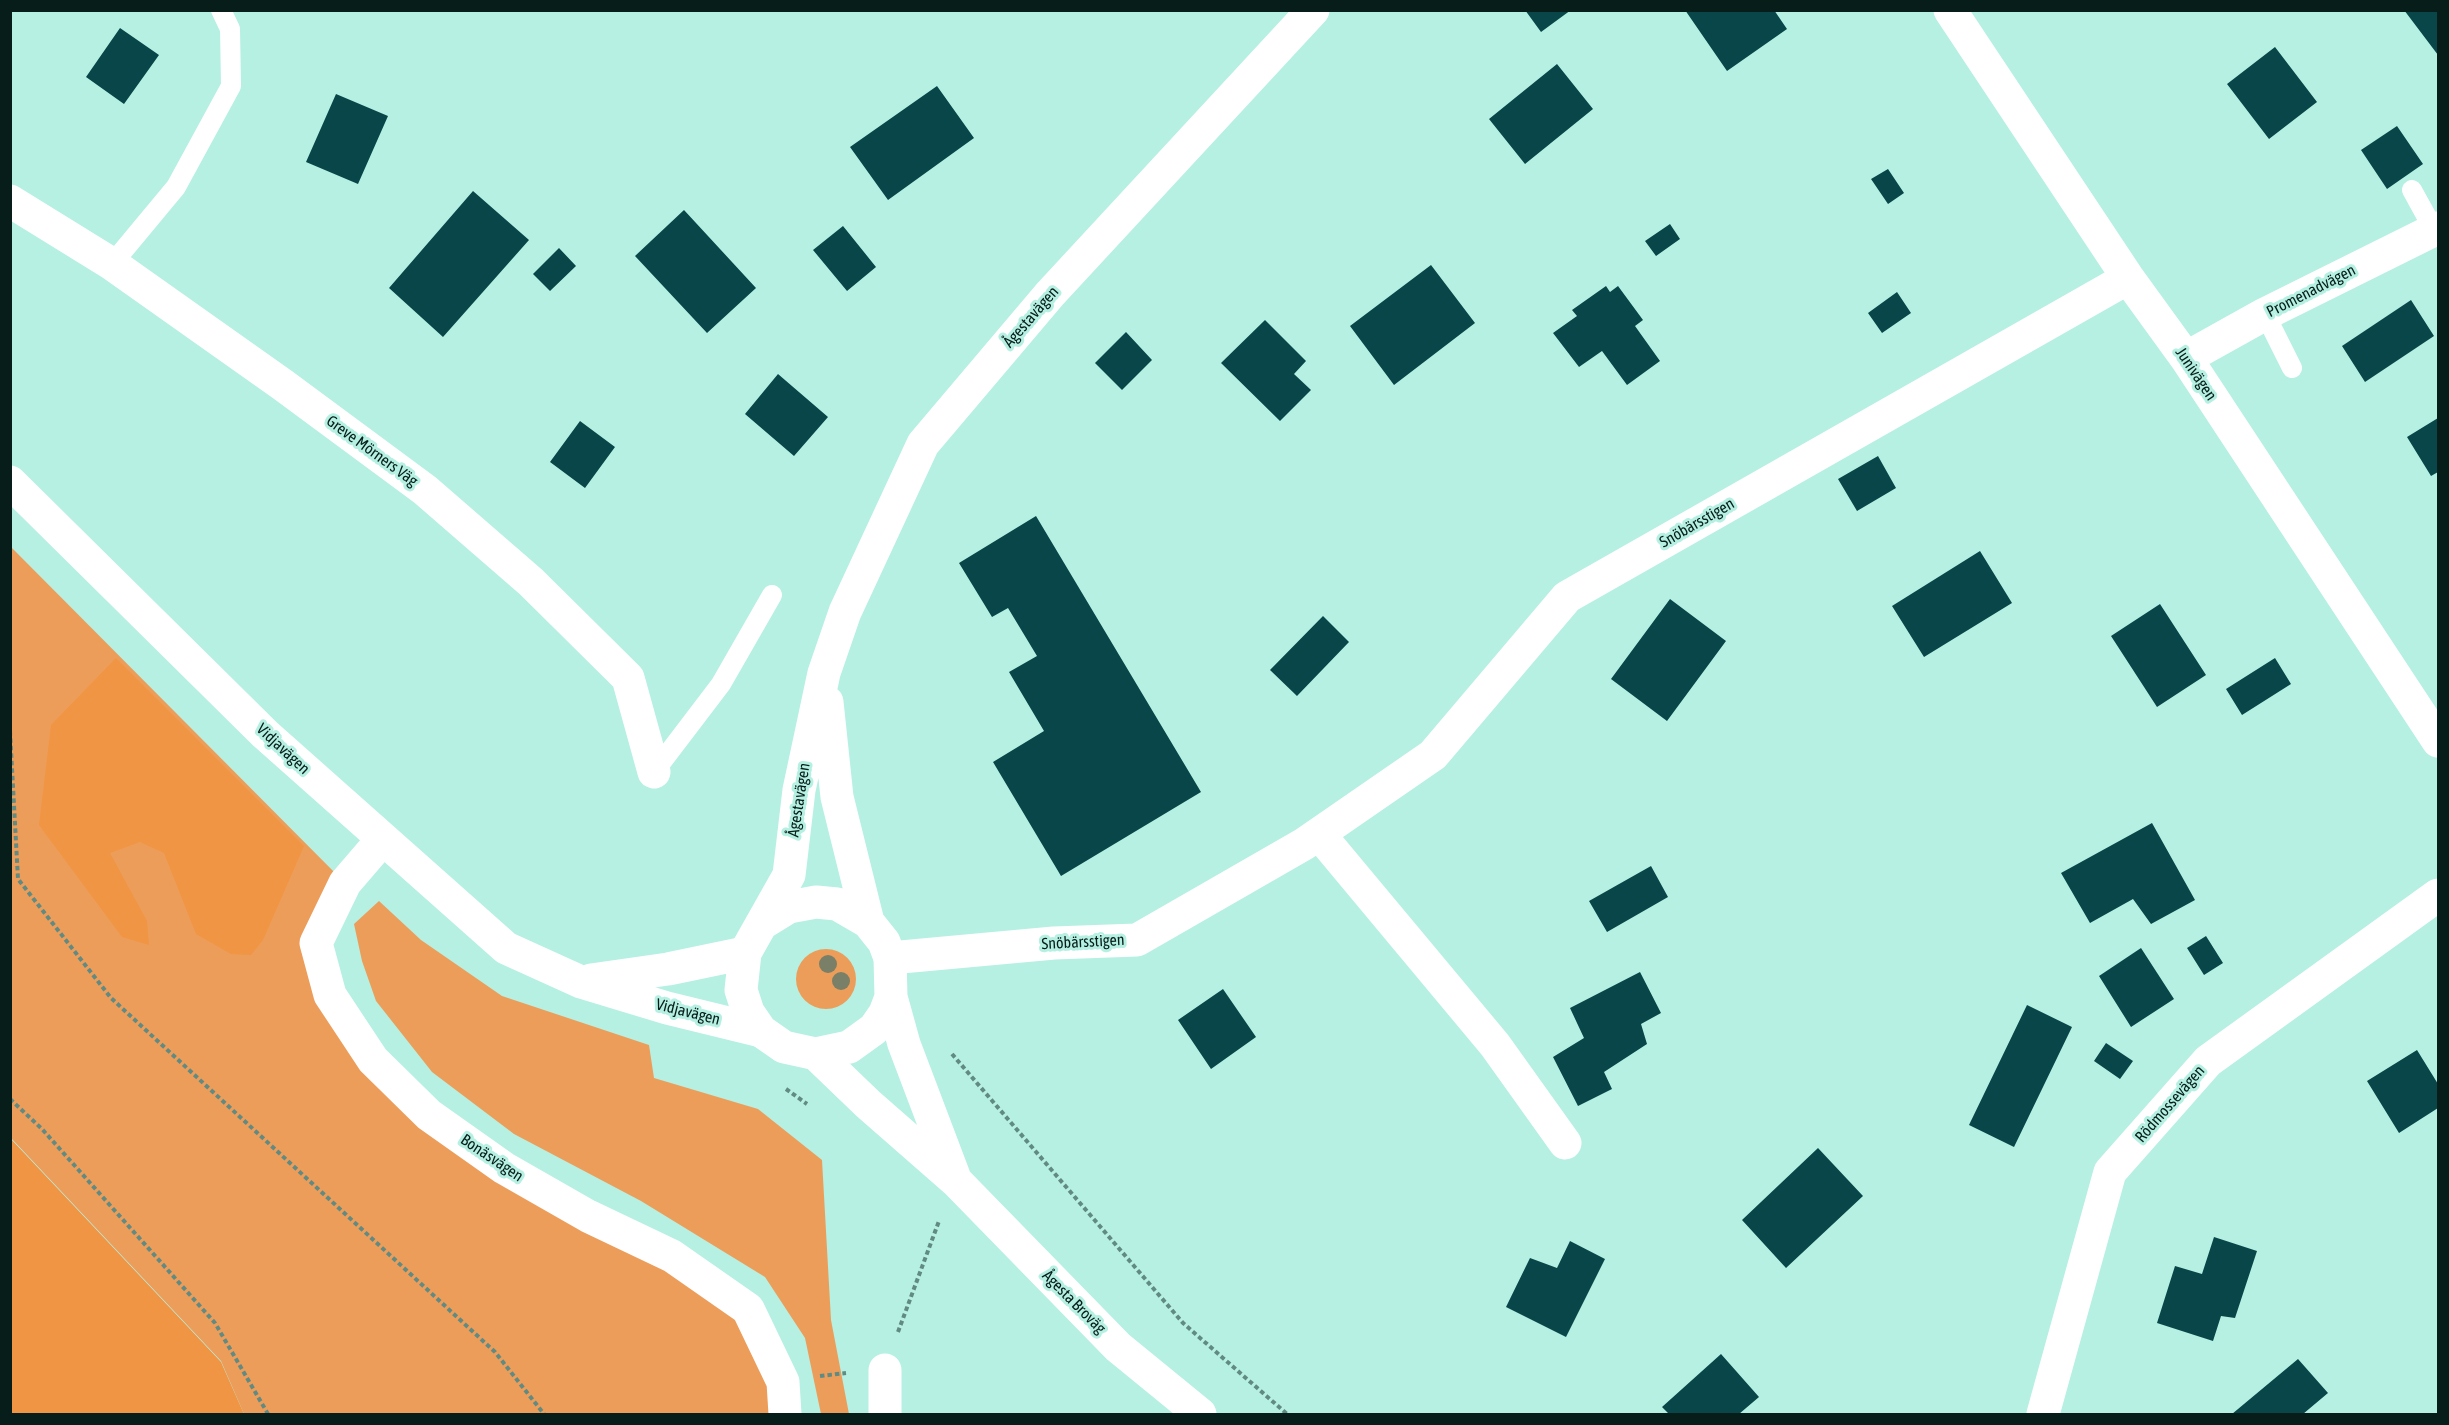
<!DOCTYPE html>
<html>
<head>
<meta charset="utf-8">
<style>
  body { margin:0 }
  #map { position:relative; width:2449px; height:1425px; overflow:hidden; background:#b5f0e2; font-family:"Asap Condensed",sans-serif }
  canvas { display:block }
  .frame { position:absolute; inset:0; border:12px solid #061d19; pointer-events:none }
</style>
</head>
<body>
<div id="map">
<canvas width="2449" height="1425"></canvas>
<div class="frame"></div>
</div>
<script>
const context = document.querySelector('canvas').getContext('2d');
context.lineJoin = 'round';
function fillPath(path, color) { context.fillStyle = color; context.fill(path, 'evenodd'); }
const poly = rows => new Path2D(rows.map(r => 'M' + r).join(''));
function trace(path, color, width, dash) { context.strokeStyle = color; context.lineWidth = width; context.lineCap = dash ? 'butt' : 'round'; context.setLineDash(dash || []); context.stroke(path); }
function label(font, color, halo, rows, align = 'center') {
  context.font = font + ' "Asap Condensed",sans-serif'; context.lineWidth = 6; context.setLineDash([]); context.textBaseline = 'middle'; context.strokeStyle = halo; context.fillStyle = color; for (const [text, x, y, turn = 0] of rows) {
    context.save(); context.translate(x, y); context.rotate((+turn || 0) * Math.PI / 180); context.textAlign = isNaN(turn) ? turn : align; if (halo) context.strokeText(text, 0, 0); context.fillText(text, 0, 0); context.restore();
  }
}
const green = poly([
  [11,547,345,883,316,943,330,995,429,1115,748,1309,785,1414,244,1414,221,1361,11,1138],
  [379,901,421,940,502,996,649,1045,654,1078,758,1109,822,1160,831,1320,849,1414,821,1414,805,1338,765,1277,641,1201,514,1134,432,1072,376,1001,362,961,354,924],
  '796 979a30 30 0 1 1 60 0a30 30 0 1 1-60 0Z'
]);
const forest = poly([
  [116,658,304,846,263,940,251,955,231,954,196,934,164,853,140,842,110,853,147,921,149,945,122,937,39,825,51,725],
  [10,1138,221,1362,244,1414,11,1414]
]);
const building = poly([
  [1525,10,1571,10,1541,32],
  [1685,10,1774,10,1787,29,1727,71],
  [2404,10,2438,10,2438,55],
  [120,28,159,55,124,104,86,77],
  [2275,47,2317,102,2269,139,2227,84],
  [1557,64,1593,109,1525,164,1489,119],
  [937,86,974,138,888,200,850,147],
  [336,94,388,116,358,184,306,162],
  [2397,126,2423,164,2387,189,2361,150],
  [1888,169,1904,193,1888,204,1871,179],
  [473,191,529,240,443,337,389,288],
  [684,210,756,288,707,333,635,256],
  [1670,224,1680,239,1656,256,1645,241],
  [843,226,876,267,847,291,813,250],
  [559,248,576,266,550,291,533,274],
  [1431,265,1475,323,1394,385,1350,326],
  [1606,286,1610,292,1618,286,1643,320,1635,326,1660,361,1627,385,1602,351,1579,367,1553,333,1577,316,1572,310],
  [1897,292,1911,313,1882,333,1868,313],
  [2411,300,2434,336,2365,382,2342,346],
  [1265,320,1306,361,1294,374,1311,390,1280,421,1221,363],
  [1126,332,1152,360,1122,390,1095,363],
  [778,374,828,417,794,456,745,414],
  [2438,418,2438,472,2431,476,2407,437],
  [580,421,615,447,585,488,550,462],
  [1878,456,1896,488,1857,511,1838,479],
  [1036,516,1201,792,1061,876,993,762,1044,731,1009,672,1037,656,1008,608,992,617,959,563],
  [1980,551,2012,603,1924,657,1892,606],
  [1670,599,1726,641,1667,721,1611,679],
  [2160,604,2206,675,2157,707,2111,636],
  [1323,616,1349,642,1297,696,1270,670],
  [2275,658,2291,684,2242,715,2226,689],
  [2152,823,2195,900,2151,924,2133,899,2090,923,2061,873],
  [1651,866,1668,897,1607,932,1589,901],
  [2206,936,2223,963,2204,975,2187,948],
  [2141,948,2174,999,2131,1027,2099,976],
  [1640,972,1661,1013,1641,1024,1647,1044,1604,1072,1612,1089,1578,1106,1553,1057,1584,1038,1570,1008],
  [1223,989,1256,1037,1211,1069,1178,1020],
  [2027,1005,2072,1027,2014,1147,1969,1125],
  [2106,1043,2133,1061,2120,1079,2094,1061],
  [2417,1050,2438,1084,2438,1108,2399,1133,2367,1081],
  [1818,1148,1863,1196,1786,1268,1742,1220],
  [2214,1237,2257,1251,2235,1318,2221,1316,2213,1341,2157,1323,2175,1266,2202,1274],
  [1570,1241,1605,1259,1566,1337,1506,1307,1530,1258,1557,1268],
  [1721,1354,1759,1397,1739,1414,1669,1414,1662,1407],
  [2298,1359,2328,1393,2303,1414,2232,1414]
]);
const path = poly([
  [10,731,18,879,111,998,495,1352,544,1414],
  [952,1054,1183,1323,1287,1414],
  [786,1089,807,1104],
  [10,1099,42,1129,215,1323,268,1414],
  [898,1332,939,1221],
  [820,1376,846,1373]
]);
const service = poly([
  [2412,190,2434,230],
  [112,264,176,187,231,86,230,29,221,10],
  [2265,314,2292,368],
  [654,772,721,684,772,595]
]);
const minor = poly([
  [1950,10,2128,278,2186,358,2438,741],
  [10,201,112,264,283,385,425,490,531,582,628,678,654,772],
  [2186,358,2265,314,2438,228],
  [1319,834,1495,1045,1565,1143],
  [382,840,345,883,316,943,330,995,373,1060,429,1115,504,1168,588,1216,672,1256,748,1309,783,1382,785,1414],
  [890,958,1054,943,1137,940,1304,844,1433,755,1567,597,2128,278],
  [885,1370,885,1414],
  [2043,1414,2110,1172,2208,1061,2438,895]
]);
const tertiary = poly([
  [10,482,265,734,506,948,581,982,667,1008,761,1031],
  [591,980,668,969,745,953]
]);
const secondary = poly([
  [827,702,837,797,868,922],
  [763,923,789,907,816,902,837,904,868,922,884,942,890,958,891,997,885,1013,874,1029,849,1047,816,1054,784,1047,761,1031,748,1012,741,990,745,953,789,875,799,790,824,673,845,612,923,444,1050,294,1313,10],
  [891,997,904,1044,954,1176],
  [816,1054,868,1104,956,1181,1118,1347,1200,1414]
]);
const trees = [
  [828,964],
  [841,981]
];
const streetNames = [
  ["Promenadvägen",2311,291,-27],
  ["Ågestavägen",1031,317,-49],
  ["Junivägen",2196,374,56],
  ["Greve Mörners Väg",372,451,36],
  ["Snöbärsstigen",1697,523,-30],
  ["Vidjavägen",283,749,43],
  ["Ågestavägen",799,800,-81],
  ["Snöbärsstigen",1083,942,-3],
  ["Vidjavägen",688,1012,14],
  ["Rödmossevägen",2170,1104,-49],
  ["Bonäsvägen",492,1158,34],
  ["Ågesta Broväg",1074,1302,45]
];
fillPath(green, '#ed9d5a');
fillPath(forest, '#f09543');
fillPath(building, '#084649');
trace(path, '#618b82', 4, [4.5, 3]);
trace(service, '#fff', 20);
trace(minor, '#fff', 33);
trace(tertiary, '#fff', 33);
trace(secondary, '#fff', 33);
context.fillStyle = '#798067';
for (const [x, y] of trees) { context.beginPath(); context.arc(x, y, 9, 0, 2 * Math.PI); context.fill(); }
label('16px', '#061d19', '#b5f0e2', streetNames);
</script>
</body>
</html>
